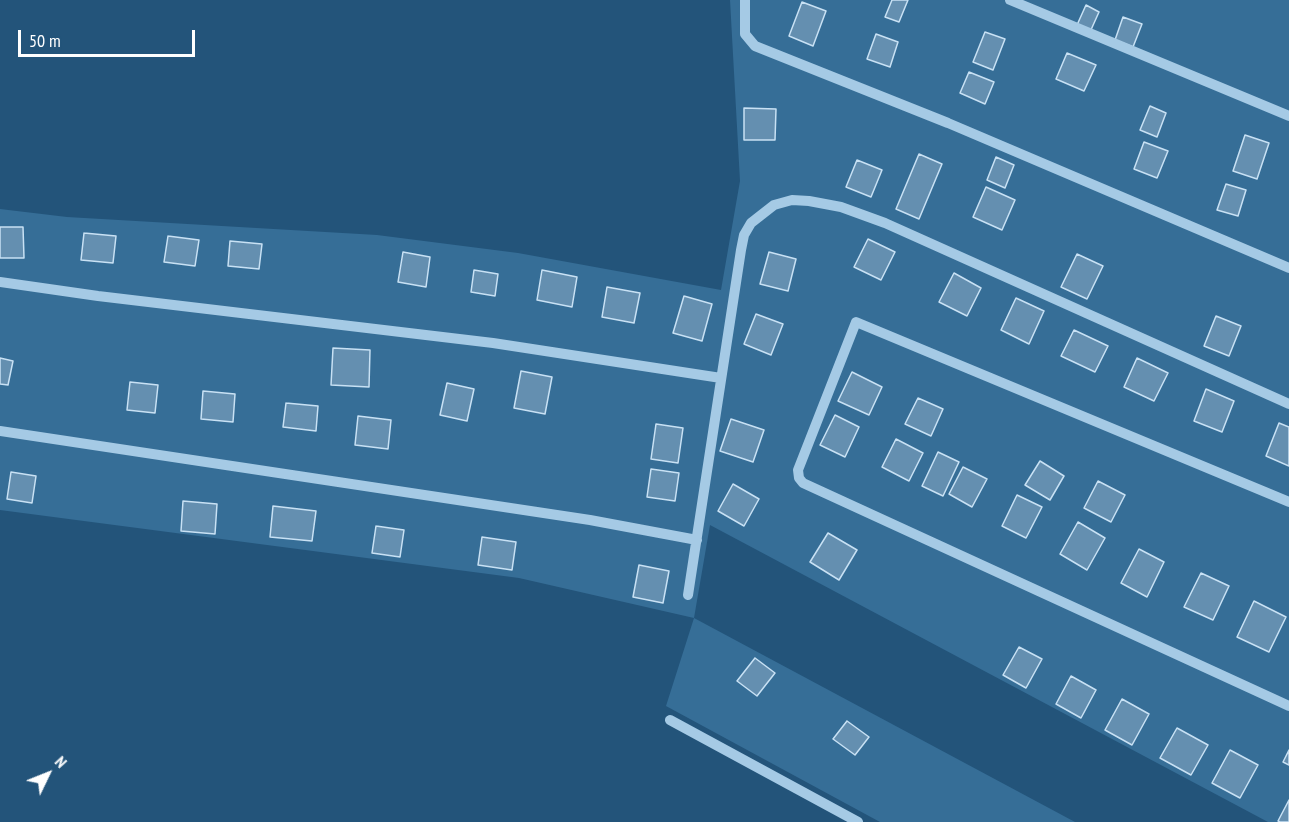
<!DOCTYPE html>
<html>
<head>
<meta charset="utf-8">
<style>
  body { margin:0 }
  #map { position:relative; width:1289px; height:822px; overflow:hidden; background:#23547a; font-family:"PT Sans Narrow",sans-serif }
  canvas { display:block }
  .north { position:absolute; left:18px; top:744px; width:60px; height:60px; -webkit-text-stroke:4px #23547a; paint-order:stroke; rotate:47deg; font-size:16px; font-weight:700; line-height:24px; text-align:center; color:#fff }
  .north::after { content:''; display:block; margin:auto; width:21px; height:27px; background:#fff; clip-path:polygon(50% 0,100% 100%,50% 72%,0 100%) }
  .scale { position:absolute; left:18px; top:30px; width:177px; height:27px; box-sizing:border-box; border:3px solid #fff; border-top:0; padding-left:8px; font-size:18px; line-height:21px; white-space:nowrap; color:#fff; -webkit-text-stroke:4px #23547a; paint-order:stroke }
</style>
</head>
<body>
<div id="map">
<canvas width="1289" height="822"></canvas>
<div class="north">N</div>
<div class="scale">50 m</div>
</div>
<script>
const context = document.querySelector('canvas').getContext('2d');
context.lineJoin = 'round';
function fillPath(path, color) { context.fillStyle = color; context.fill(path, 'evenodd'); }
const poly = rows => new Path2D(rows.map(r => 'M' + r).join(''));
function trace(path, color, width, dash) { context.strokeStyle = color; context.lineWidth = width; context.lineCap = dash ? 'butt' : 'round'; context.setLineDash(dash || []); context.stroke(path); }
const green = poly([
  [730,0,1289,0,1289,822,1268,822,710,525,694,618,1075,822,880,822,666,706,694,618,519,578,0,510,0,209,67,217,377,235,518,253,721,290,740,181]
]);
const building = poly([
  [892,0,908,0,899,22,885,17,892,0],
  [802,2,826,11,813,46,789,36,802,2],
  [1086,5,1099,12,1090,32,1077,25,1086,5],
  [1123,17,1142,24,1133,47,1115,40,1123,17],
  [985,32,1005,39,993,70,973,62,985,32],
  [876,34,898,42,890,67,867,59,876,34],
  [1067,53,1096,65,1084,91,1056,79,1067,53],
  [969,72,994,82,985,104,960,93,969,72],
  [1150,106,1166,113,1157,137,1140,130,1150,106],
  [744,108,776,109,775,140,744,140,744,108],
  [1245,135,1269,143,1257,179,1233,171,1245,135],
  [1144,142,1168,151,1157,178,1134,169,1144,142],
  [919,154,942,164,919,219,896,209,919,154],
  [996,157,1014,165,1005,188,987,180,996,157],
  [857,160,882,170,871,197,846,187,857,160],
  [1226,184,1246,190,1238,216,1217,210,1226,184],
  [986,187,1015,200,1002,230,973,217,986,187],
  [0,227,23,227,24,258,0,258,0,227],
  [84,233,116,236,113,263,81,260,84,233],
  [168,236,199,240,195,266,164,262,168,236],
  [868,239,895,252,881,280,854,267,868,239],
  [230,241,262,244,259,269,228,266,230,241],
  [403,252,430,257,426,287,398,282,403,252],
  [769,252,796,259,788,291,760,284,769,252],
  [1077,254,1103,266,1087,299,1061,287,1077,254],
  [474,270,498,274,495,296,471,292,474,270],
  [542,270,577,277,572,307,537,300,542,270],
  [954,273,981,288,967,316,939,302,954,273],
  [607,287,640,293,634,323,602,317,607,287],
  [684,296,712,304,702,341,673,333,684,296],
  [1016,298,1044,311,1029,344,1001,330,1016,298],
  [756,314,783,324,771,355,744,344,756,314],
  [1216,316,1241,326,1229,356,1204,346,1216,316],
  [1074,330,1108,346,1095,372,1061,356,1074,330],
  [333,348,370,350,369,387,331,385,333,348],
  [0,358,13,361,8,385,0,384,0,358],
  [1137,358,1168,373,1154,401,1124,387,1137,358],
  [521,371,552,377,545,414,514,408,521,371],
  [852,372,882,387,869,415,838,401,852,372],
  [130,382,158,385,155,413,127,410,130,382],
  [447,383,474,389,467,421,440,415,447,383],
  [1206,389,1234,401,1222,432,1194,421,1206,389],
  [203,391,235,394,233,422,201,419,203,391],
  [918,398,943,409,931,436,905,424,918,398],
  [286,403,318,406,316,431,283,427,286,403],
  [835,415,859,427,845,457,820,445,835,415],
  [358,416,391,420,388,449,355,445,358,416],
  [731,419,764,430,753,462,720,451,731,419],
  [1279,423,1289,427,1289,466,1266,456,1279,423],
  [656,424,683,428,678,463,651,459,656,424],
  [896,439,923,453,909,481,882,467,896,439],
  [938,452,959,462,943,496,922,486,938,452],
  [1040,461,1064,476,1050,500,1025,485,1040,461],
  [963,467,987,479,972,507,949,494,963,467],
  [651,469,679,473,675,501,647,497,651,469],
  [11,472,36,476,32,503,7,499,11,472],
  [1098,481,1125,495,1111,522,1084,508,1098,481],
  [733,484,759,499,744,526,718,511,733,484],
  [1017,495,1042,507,1026,538,1002,526,1017,495],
  [183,501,217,504,215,534,181,531,183,501],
  [273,506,316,511,312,541,270,537,273,506],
  [1078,522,1105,538,1087,570,1060,554,1078,522],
  [376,526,404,530,400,557,372,553,376,526],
  [828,533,857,550,839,580,810,562,828,533],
  [482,537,516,542,512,570,478,565,482,537],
  [1139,549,1164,562,1147,597,1121,583,1139,549],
  [639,565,669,571,663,603,633,597,639,565],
  [1201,573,1229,586,1213,620,1184,607,1201,573],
  [1254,601,1286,617,1269,652,1237,637,1254,601],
  [1019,647,1042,659,1026,688,1003,675,1019,647],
  [755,658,775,673,757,696,737,681,755,658],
  [1071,676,1096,690,1081,718,1056,704,1071,676],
  [1122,699,1149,714,1132,745,1105,730,1122,699],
  [847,721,869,737,855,755,833,739,847,721],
  [1177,728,1208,745,1191,775,1160,758,1177,728],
  [1230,750,1258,765,1240,798,1212,783,1230,750],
  [1289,750,1289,765,1283,762,1289,750],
  [1289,800,1289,822,1280,822,1278,821,1289,800]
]);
const minor = poly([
  [745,0,745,34,755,46,948,123,1289,268],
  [1010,0,1289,116],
  [0,282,98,296,493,343,721,378],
  [0,431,590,520,697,540],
  [1289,502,856,322,798,470,799,478,803,483,1289,706],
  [688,595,741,250,744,235,751,223,774,205,792,200,809,201,841,207,885,223,1289,404],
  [670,720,858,822]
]);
fillPath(green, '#366e97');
fillPath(building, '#648fb0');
trace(building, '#c8e1f4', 1.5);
trace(minor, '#a5cae5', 10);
</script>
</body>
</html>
